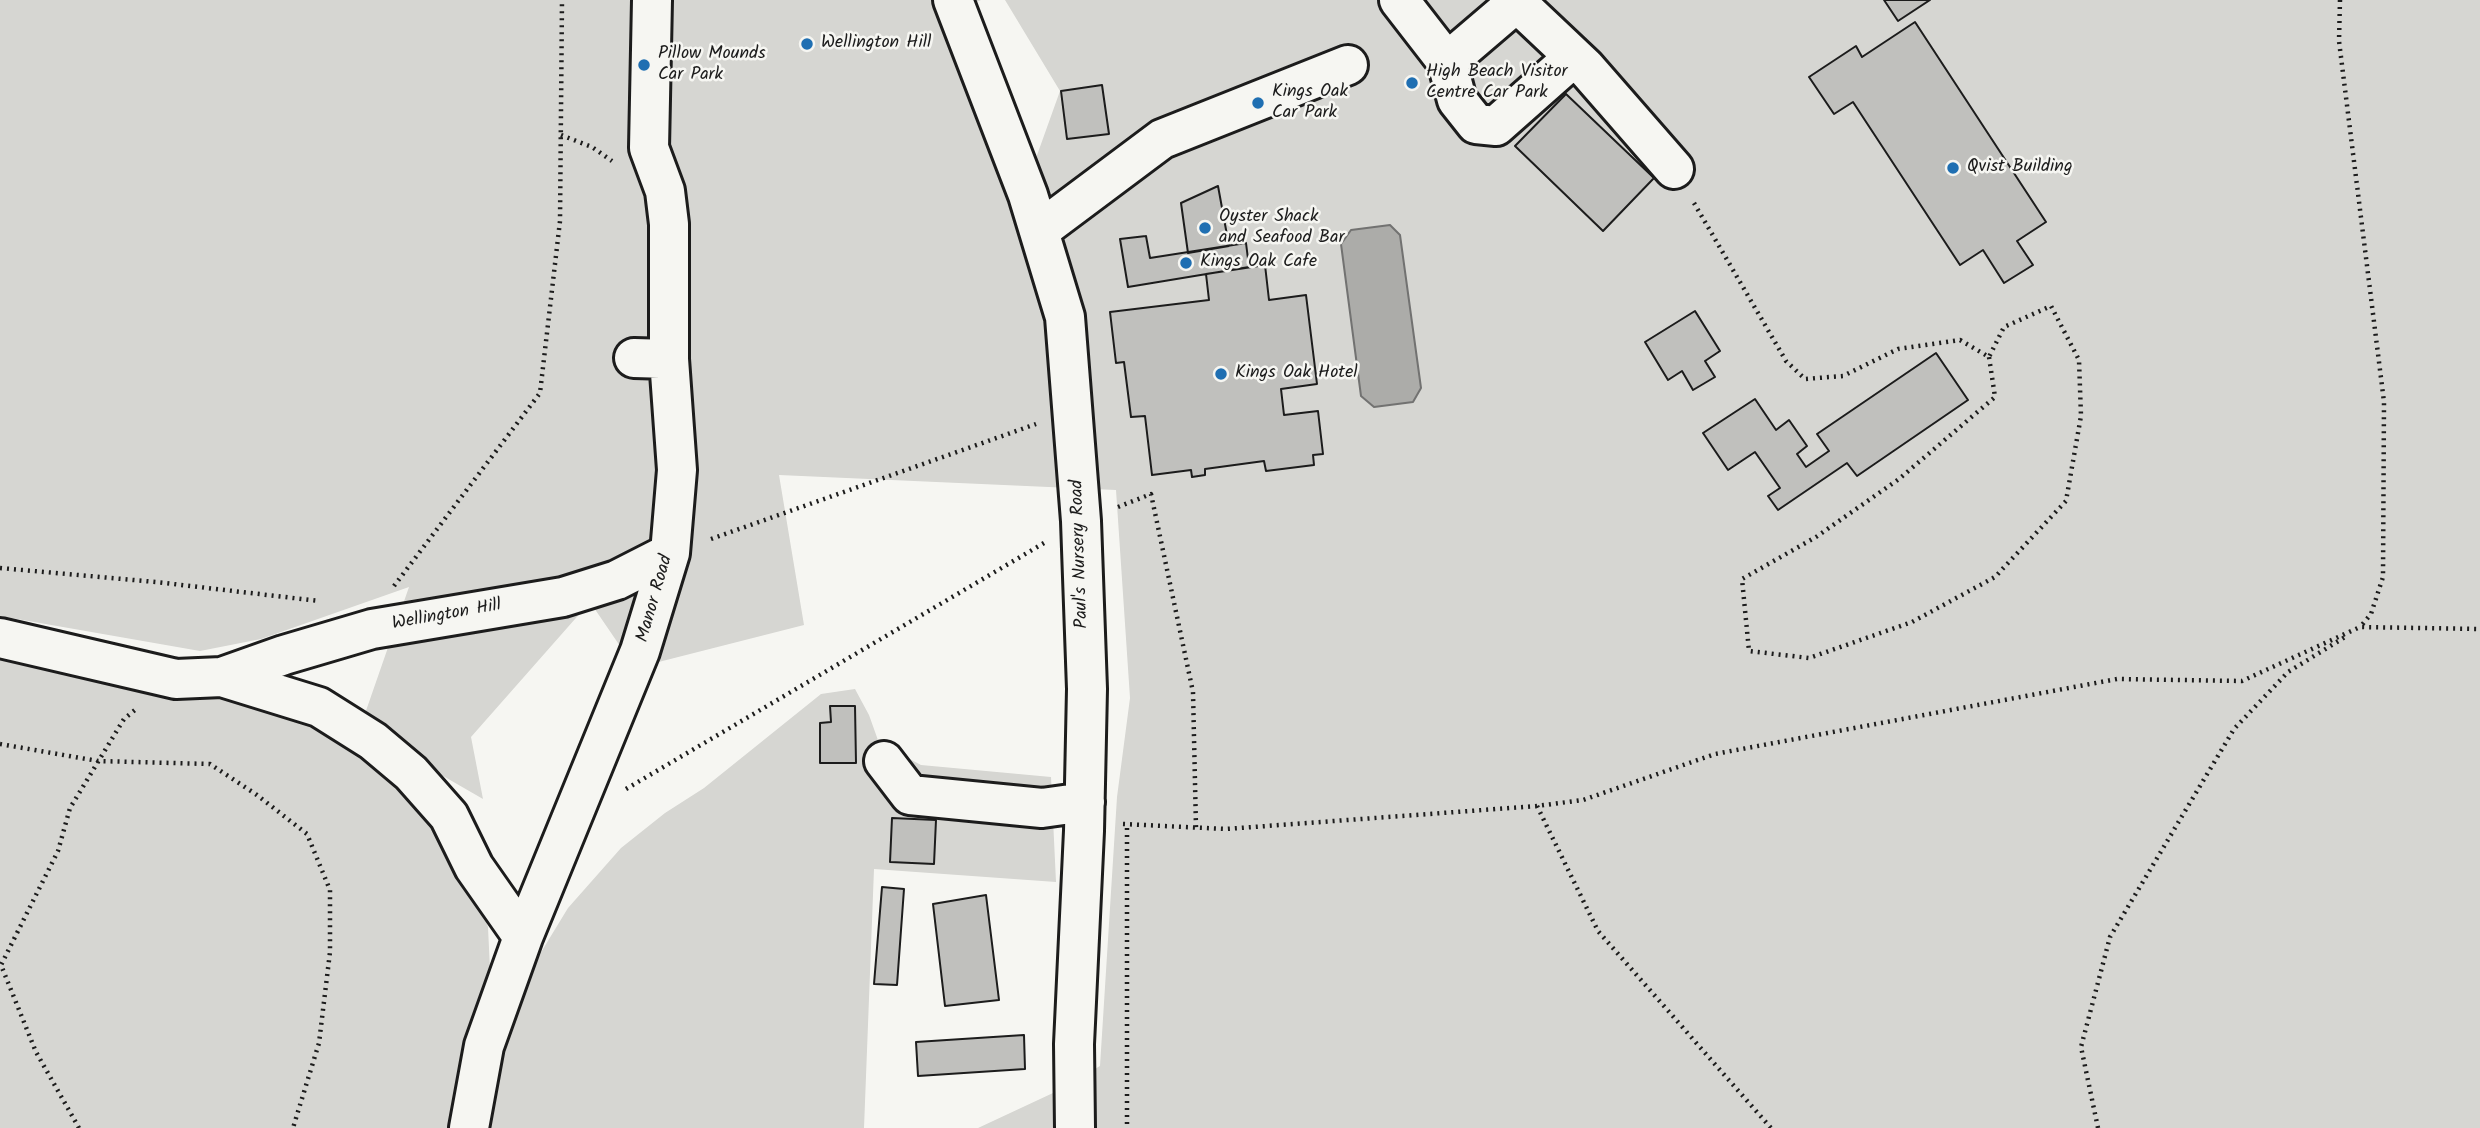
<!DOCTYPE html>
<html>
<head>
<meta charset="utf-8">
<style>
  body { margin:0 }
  canvas { display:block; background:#f6f6f2 }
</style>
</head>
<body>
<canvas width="2480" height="1128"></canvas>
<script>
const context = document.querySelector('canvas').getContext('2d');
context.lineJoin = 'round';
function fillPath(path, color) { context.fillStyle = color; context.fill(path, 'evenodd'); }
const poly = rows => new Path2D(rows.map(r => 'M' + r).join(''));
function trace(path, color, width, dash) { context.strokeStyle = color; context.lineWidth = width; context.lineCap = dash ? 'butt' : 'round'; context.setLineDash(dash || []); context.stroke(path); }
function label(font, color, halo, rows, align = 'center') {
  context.font = font + ' Kalam,sans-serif'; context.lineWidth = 5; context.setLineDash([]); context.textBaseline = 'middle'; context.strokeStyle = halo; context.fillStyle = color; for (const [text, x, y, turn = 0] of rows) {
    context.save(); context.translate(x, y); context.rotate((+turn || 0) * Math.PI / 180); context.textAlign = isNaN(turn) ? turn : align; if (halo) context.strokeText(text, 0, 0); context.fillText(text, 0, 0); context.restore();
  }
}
const green = poly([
  [0,0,981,0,960,9,1036,158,1060,91,1005,0,2480,0,2480,1128,978,1128,1053,1093,1100,1066,1117,797,1130,698,1116,490,779,475,804,625,635,668,590,602,471,737,483,799,360,728,409,587,261,639,200,651,0,616],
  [0,653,264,701,349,730,411,787,470,875,488,927,490,970,464,1046,453,1128,0,1128],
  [855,689,869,715,879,743,921,765,1051,777,1056,882,874,869,864,1128,489,1128,494,1079,518,990,568,908,621,848,665,813,704,788,821,694]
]);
const water = poly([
  [1390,225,1400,235,1421,388,1413,402,1374,407,1361,396,1341,244,1351,230,1390,225]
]);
const building = poly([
  [1884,0,1930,0,1898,21,1884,0],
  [1915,22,2046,222,2017,241,2033,265,2004,283,1983,250,1960,265,1853,102,1834,114,1809,77,1856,46,1862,57,1915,22],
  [1102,85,1109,134,1067,139,1061,91,1102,85],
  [1566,94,1654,178,1603,231,1515,146,1566,94],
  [1218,186,1229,246,1188,253,1181,203,1218,186],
  [1146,236,1150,258,1246,243,1249,267,1128,287,1120,239,1146,236],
  [1265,265,1269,300,1306,295,1317,384,1281,389,1284,415,1318,411,1323,454,1313,455,1314,465,1266,471,1264,461,1205,469,1205,475,1192,477,1191,470,1152,475,1145,416,1131,417,1124,362,1116,363,1110,312,1209,300,1206,274,1265,265],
  [1695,311,1720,351,1705,361,1715,377,1693,390,1682,371,1668,380,1645,342,1695,311],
  [1936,353,1968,400,1857,476,1847,463,1778,510,1768,496,1780,488,1755,452,1728,470,1703,433,1755,399,1776,430,1789,420,1807,446,1797,454,1806,467,1829,451,1817,434,1936,353],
  [830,706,855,706,856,763,820,763,820,723,831,722,830,706],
  [892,818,936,820,934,864,890,862,892,818],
  [882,887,904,889,897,985,874,984,882,887],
  [986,895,999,1000,945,1006,933,904,986,895],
  [1024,1035,1025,1069,918,1076,916,1042,1024,1035]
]);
const path = poly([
  [2340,0,2339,41,2384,402,2383,577,2371,614,2361,626],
  [561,135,592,147,612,161],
  [1694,203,1786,361,1805,379,1843,376,1898,349,1960,340,1989,357,2004,327,2051,306,2079,360,2081,416,2066,501,1995,577,1912,622,1809,658,1749,651,1742,579,1816,537,1899,479,1995,397,1989,357],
  [1118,507,1151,494,1193,692,1196,828],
  [711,539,1036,424],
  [0,568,156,582,319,601],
  [394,586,540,393,560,221,562,0],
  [0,744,98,761,210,764,257,795,307,834,330,890,330,952,319,1043,293,1128],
  [626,789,1044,543],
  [1537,806,1598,931,1771,1128],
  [1123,824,1226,829,1537,806,1583,800,1715,754,2117,679,2242,681,2360,627,2480,629],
  [1127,828,1127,1128],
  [79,1128,36,1052,1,965,58,851,70,808,124,719,135,710],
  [2098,1128,2081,1047,2110,937,2234,729,2288,672,2345,637]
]);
const minor = poly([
  [953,0,1028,195,1065,317,1081,521,1087,689,1084,831,1074,1044,1075,1128],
  [1399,0,1447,62],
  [1514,0,1585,67,1674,169],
  [1516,3,1447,62,1457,100,1476,124,1496,126,1574,57],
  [1039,231,1162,139,1348,65],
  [634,358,669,359],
  [0,638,176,679,222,677,319,707,373,741,411,773,449,816,474,867,523,937],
  [222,677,284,655,372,629,563,597,617,580,670,553],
  [884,761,910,795,1042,808,1085,802],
  [469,1128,484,1046,523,937,640,651,670,553,677,470,669,359,669,224,665,191,649,148,652,0]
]);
const markers = [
  [807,44,7,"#1f6fb2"],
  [644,65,7,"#1f6fb2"],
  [1412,83,7,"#1f6fb2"],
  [1258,103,7,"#1f6fb2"],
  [1953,168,7,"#1f6fb2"],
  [1205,228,7,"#1f6fb2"],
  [1186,263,7,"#1f6fb2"],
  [1221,374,7,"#1f6fb2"]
];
const poiNames = [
  ["Wellington Hill",821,44],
  ["Pillow Mounds",658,55],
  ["Car Park",658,76],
  ["High Beach Visitor",1426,73],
  ["Centre Car Park",1426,94],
  ["Kings Oak",1272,93],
  ["Car Park",1272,114],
  ["Qvist Building",1967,168],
  ["Oyster Shack",1219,218],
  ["and Seafood Bar",1219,239],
  ["Kings Oak Cafe",1200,263],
  ["Kings Oak Hotel",1235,374]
];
const streetNames = [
  ["Paul's Nursery Road",1081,554,-92],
  ["Manor Road",656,599,-74],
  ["Wellington Hill",447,616,-10]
];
fillPath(green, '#d6d6d2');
fillPath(water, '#acaca9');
trace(water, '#727271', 2);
fillPath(building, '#c0c0bd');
trace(building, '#1c1c1c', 2);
trace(minor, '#1c1c1c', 44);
trace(path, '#1c1c1c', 4.5, [2, 5]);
trace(minor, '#f6f6f2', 38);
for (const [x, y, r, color] of markers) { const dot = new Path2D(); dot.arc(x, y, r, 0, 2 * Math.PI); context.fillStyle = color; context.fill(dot); trace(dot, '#f6f6f2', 2.5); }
label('18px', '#1c1c1c', '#f6f6f2', poiNames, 'left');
label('18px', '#1c1c1c', '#f6f6f2', streetNames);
</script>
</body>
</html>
